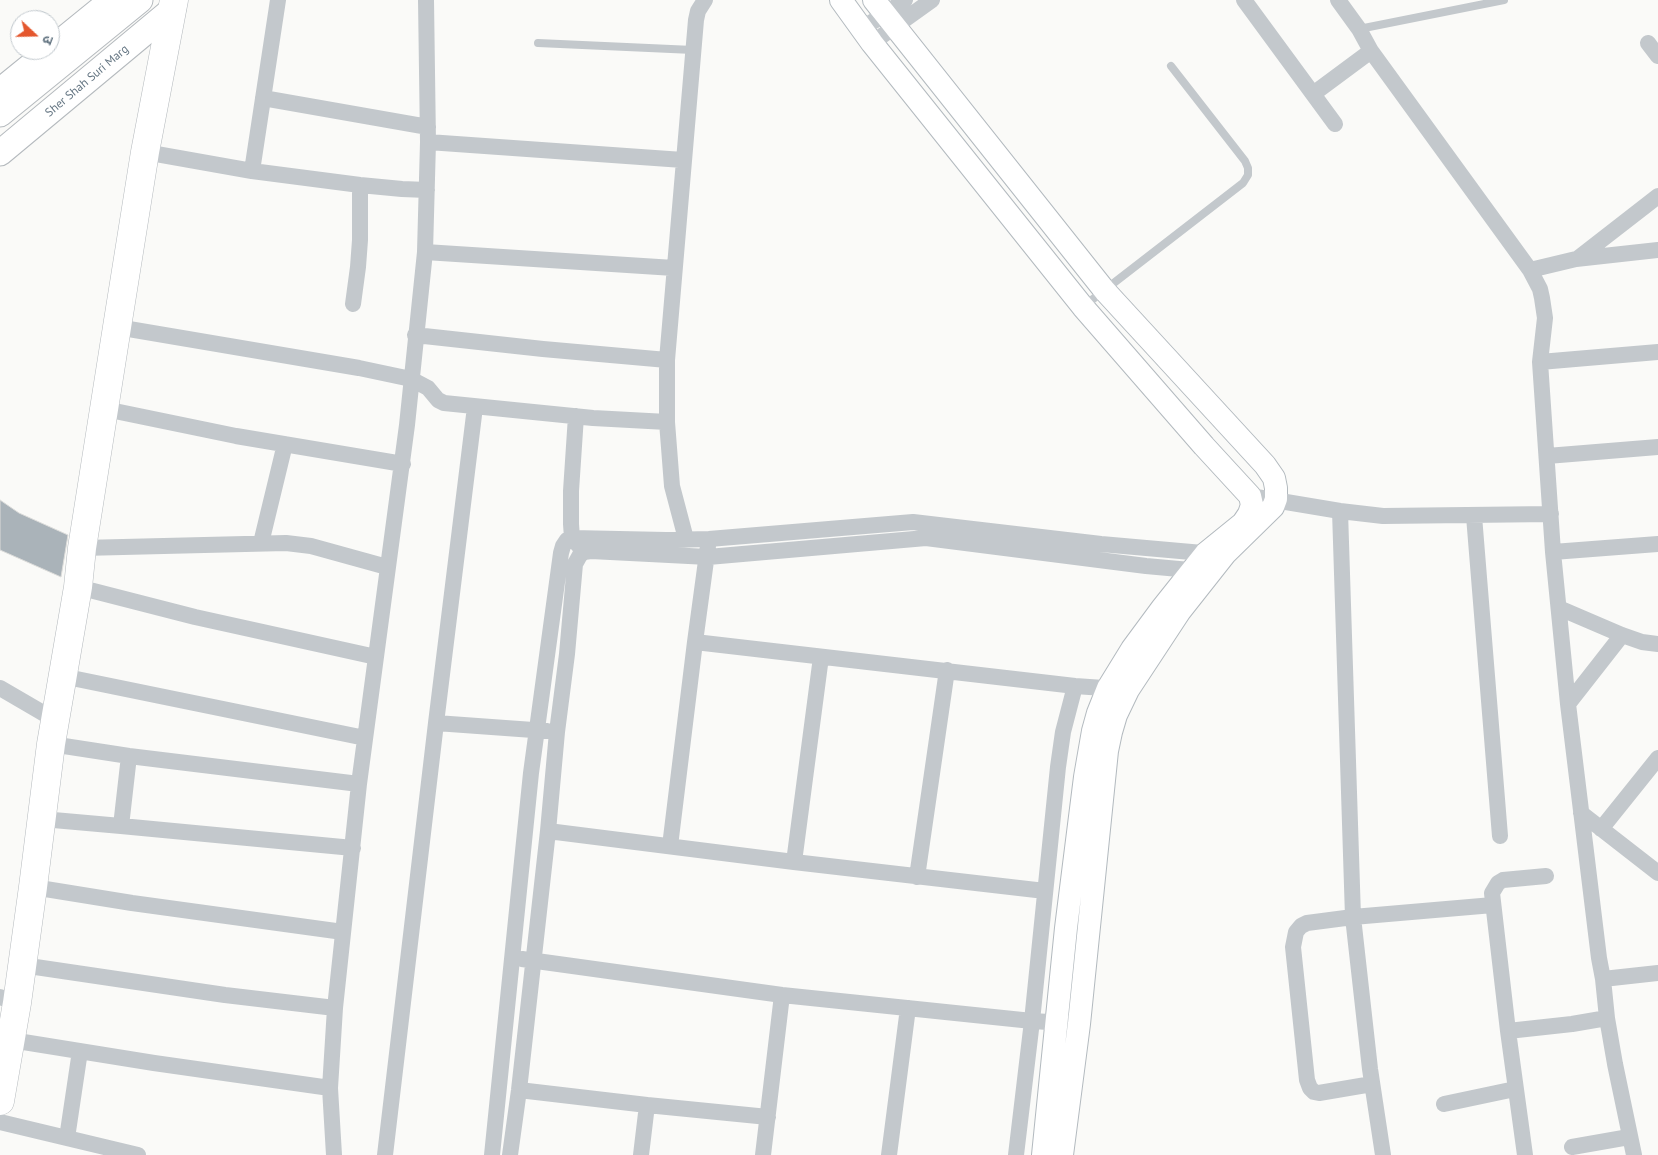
<!DOCTYPE html>
<html>
<head>
<meta charset="utf-8">
<style>
  body { margin:0 }
  #map { position:relative; width:1658px; height:1155px; overflow:hidden; background:#fafaf8; font-family:"PT Sans","Noto Sans Devanagari",sans-serif }
  canvas { display:block }
  .north { position:absolute; left:10px; top:10px; width:50px; height:50px; box-sizing:border-box; background:#fff; border:1px solid #c1c8cd; border-radius:50%; rotate:111deg; font-size:14px; font-weight:700; line-height:20px; text-align:center; color:#657683 }
  .north::after { content:''; display:block; margin:auto; width:18px; height:22px; background:#e4572e; clip-path:polygon(50% 0,100% 100%,50% 72%,0 100%) }
</style>
</head>
<body>
<div id="map">
<canvas width="1658" height="1155"></canvas>
<div class="north">उ</div>
</div>
<script>
const context = document.querySelector('canvas').getContext('2d');
context.lineJoin = 'round';
function fillPath(path, color) { context.fillStyle = color; context.fill(path, 'evenodd'); }
const poly = rows => new Path2D(rows.map(r => 'M' + r).join(''));
function trace(path, color, width, dash) { context.strokeStyle = color; context.lineWidth = width; context.lineCap = dash ? 'butt' : 'round'; context.setLineDash(dash || []); context.stroke(path); }
function label(font, color, halo, rows, align = 'center') {
  context.font = font + ' "PT Sans",sans-serif'; context.lineWidth = 5; context.setLineDash([]); context.textBaseline = 'middle'; context.strokeStyle = halo; context.fillStyle = color; for (const [text, x, y, turn = 0] of rows) {
    context.save(); context.translate(x, y); context.rotate((+turn || 0) * Math.PI / 180); context.textAlign = isNaN(turn) ? turn : align; if (halo) context.strokeText(text, 0, 0); context.fillText(text, 0, 0); context.restore();
  }
}
const building = poly([
  [0,500,19,513,68,535,61,577,0,550,0,500]
]);
const lane = poly([
  [1359,29,1504,0],
  [538,43,693,50],
  [1084,306,1243,183,1248,175,1248,168,1245,161,1171,66]
]);
const street = poly([
  [426,0,428,142,683,160],
  [1244,0,1335,124],
  [1338,0,1359,29,1371,51,1530,270,1540,289,1542,298,1545,318,1540,362,1553,552,1568,704,1599,958,1603,979,1607,1018,1615,1064,1634,1155],
  [862,28,884,15,905,0],
  [872,43,932,0],
  [1648,43,1658,56],
  [1313,94,1371,51],
  [263,98,428,127],
  [145,152,252,171,360,185,402,189,427,190],
  [252,171,278,0],
  [425,252,674,268],
  [1577,259,1658,196],
  [1530,270,1576,259,1658,250],
  [353,304,358,267,360,240,360,185],
  [117,327,359,368,411,379,428,388,438,400,444,403,593,418,667,422],
  [415,335,543,349,667,360],
  [1540,362,1658,352],
  [105,409,236,436,403,464],
  [576,416,571,491,571,524,572,538,579,546],
  [1547,456,1658,447],
  [1250,496,1340,511,1383,516,1551,514],
  [1340,511,1353,917,1370,1069,1383,1155],
  [1474,516,1500,836],
  [686,539,672,486,667,422,667,360,696,20,698,11,705,0],
  [261,543,285,444],
  [82,548,286,543,311,546,387,567],
  [1553,552,1658,544],
  [78,587,195,617,376,657],
  [1559,608,1622,635,1642,642,1658,644],
  [695,642,1075,686,1118,689],
  [62,676,365,738],
  [0,688,55,720],
  [1568,704,1622,635],
  [436,723,547,731],
  [51,744,129,756,359,784],
  [129,756,121,826,353,848],
  [1581,813,1658,873],
  [42,819,121,826],
  [1601,829,1658,758],
  [548,831,794,862,1045,891],
  [670,846,695,642,708,546],
  [794,862,821,657],
  [917,877,947,670],
  [33,887,132,903,343,932],
  [522,959,782,995,1032,1021,1066,1023],
  [22,965,225,995,335,1008],
  [1603,979,1658,973],
  [0,997,17,1003],
  [1508,1031,1572,1024,1607,1018],
  [11,1040,154,1063,330,1088],
  [1372,1084,1319,1093,1314,1092,1310,1088,1307,1080,1293,947,1296,932,1301,926,1307,923,1353,917,1493,905],
  [519,1090,647,1105,768,1117],
  [1444,1104,1515,1089],
  [0,1122,138,1155],
  [67,1138,80,1051],
  [1572,1147,1629,1137],
  [334,1155,330,1088,335,1008,359,784,407,425,425,252,428,142],
  [385,1155,436,723,475,407],
  [492,1155,531,773,561,553,563,546,567,540,572,538,666,540,709,539,913,522,1101,544,1214,554],
  [510,1155,519,1090,548,831,557,732,567,654,575,564,580,555,584,552,591,551,708,557,926,538,1146,566,1201,571],
  [641,1155,647,1105],
  [763,1155,782,995],
  [889,1155,908,1008],
  [1016,1155,1032,1021,1058,767,1063,732,1075,686],
  [1525,1155,1508,1031,1492,893,1498,883,1503,880,1546,876]
]);
const secondary = poly([
  [841,0,872,43,1083,307,1204,446,1250,496,1252,505,1249,514,1243,523,1206,553,1163,607,1132,649,1108,688,1098,713,1093,731,1085,777,1066,928,1043,1155],
  [874,0,1105,291,1265,465,1274,478,1276,488,1276,499,1273,507,1225,554,1180,611,1128,690,1116,715,1111,732,1107,751,1079,1024,1062,1155]
]);
const primary = poly([
  [0,91,112,0],
  [0,114,140,0],
  [0,153,173,9]
]);
const highway = poly([
  [0,1101,17,1003,33,887,51,744,78,587,82,548,117,327,145,152,174,0]
]);
const streetNames = [
  ["Sher Shah Suri Marg",87,81,-40]
];
fillPath(building, '#aab3b9');
trace(building, '#dcdcda', 1);
trace(secondary, '#b3babf', 24);
trace(primary, '#b5babe', 27);
trace(highway, '#b4b9bd', 29);
trace(lane, '#c3c8cc', 8);
trace(street, '#c3c8cc', 16);
trace(secondary, '#fff', 22);
trace(primary, '#fff', 25);
trace(highway, '#fff', 28);
label('12px', '#657683', '#fff', streetNames);
</script>
</body>
</html>
